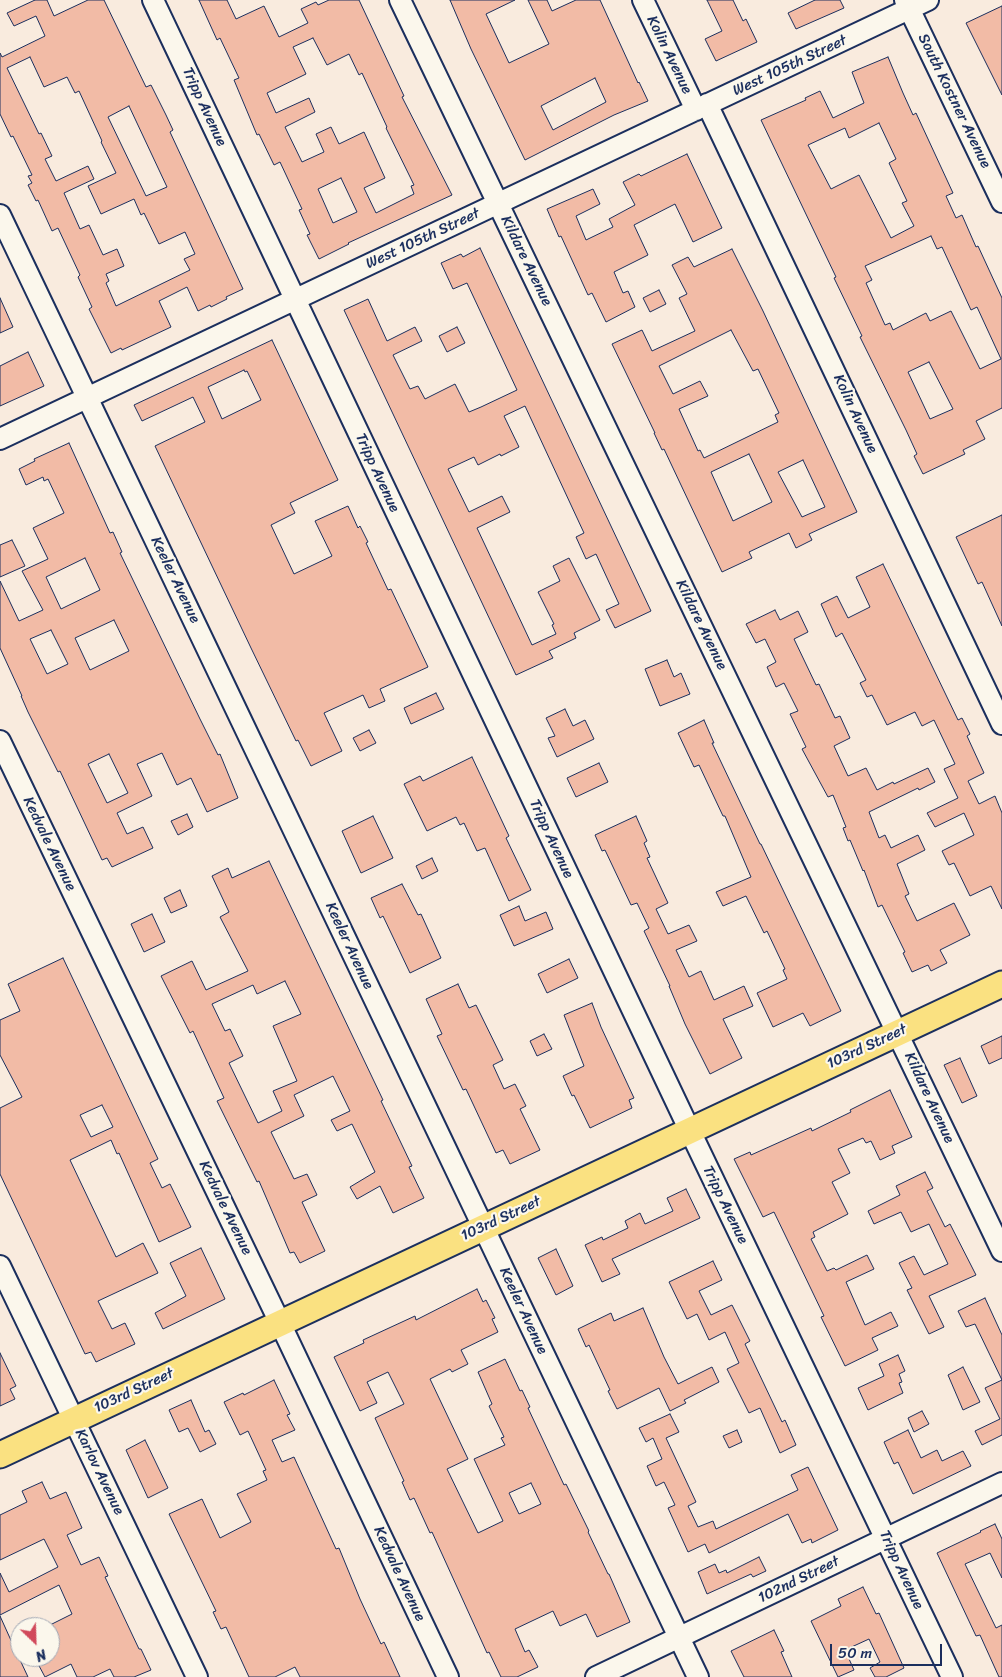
<!DOCTYPE html>
<html>
<head>
<meta charset="utf-8">
<style>
  body { margin:0 }
  #map { position:relative; width:1002px; height:1677px; overflow:hidden; background:#f9ebde; font-family:Sriracha,sans-serif }
  canvas { display:block }
  .north { position:absolute; left:10px; top:1617px; width:50px; height:50px; box-sizing:border-box; background:#fbf7ec; border:1px solid #a1a7b3; border-radius:50%; rotate:156deg; font-size:14px; font-weight:700; line-height:20px; text-align:center; color:#1b2f5e }
  .north::after { content:''; display:block; margin:auto; width:18px; height:22px; background:#d1495b; clip-path:polygon(50% 0,100% 100%,50% 72%,0 100%) }
  .scale { position:absolute; left:830px; top:1644px; width:112px; height:22px; box-sizing:border-box; border:2px solid #1b2f5e; border-top:0; padding-left:6px; font-size:15px; line-height:18px; white-space:nowrap; color:#1b2f5e; -webkit-text-stroke:4px #fbf7ec; paint-order:stroke }
</style>
</head>
<body>
<div id="map">
<canvas width="1002" height="1677"></canvas>
<div class="north">N</div>
<div class="scale">50 m</div>
</div>
<script>
const context = document.querySelector('canvas').getContext('2d');
context.lineJoin = 'round';
function fillPath(path, color) { context.fillStyle = color; context.fill(path, 'evenodd'); }
const poly = rows => new Path2D(rows.map(r => 'M' + r).join(''));
function trace(path, color, width, dash) { context.strokeStyle = color; context.lineWidth = width; context.lineCap = dash ? 'butt' : 'round'; context.setLineDash(dash || []); context.stroke(path); }
function label(font, color, halo, rows, align = 'center') {
  context.font = font + ' Sriracha,sans-serif'; context.lineWidth = 4.5; context.setLineDash([]); context.textBaseline = 'middle'; context.strokeStyle = halo; context.fillStyle = color; for (const [text, x, y, turn = 0] of rows) {
    context.save(); context.translate(x, y); context.rotate((+turn || 0) * Math.PI / 180); context.textAlign = isNaN(turn) ? turn : align; if (halo) context.strokeText(text, 0, 0); context.fillText(text, 0, 0); context.restore();
  }
}
const building = poly([
  [35,0,47,0,54,16,88,0,104,0,146,87,151,85,166,115,173,130,170,132,243,289,226,297,227,299,211,307,210,305,198,311,187,287,159,301,171,327,122,350,121,348,111,353,89,309,92,307,78,277,80,275,58,228,52,231,38,200,36,201,28,185,32,183,28,176,32,175,13,136,11,137,0,114,0,53,2,57,45,36,36,16,14,26,7,13,35,0],
  [30,57,44,87,67,77,75,93,79,91,102,141,101,142,116,173,88,186,101,214,134,199,141,215,144,213,159,244,185,232,195,254,184,259,190,270,116,306,106,283,109,281,106,274,124,266,117,249,103,255,89,225,80,229,64,193,94,179,88,166,56,181,45,159,52,156,41,133,39,134,7,68,30,57],
  [129,106,167,187,146,196,108,117,129,106],
  [199,0,227,0,236,19,264,6,279,37,308,23,301,9,316,2,318,5,329,0,359,0,404,96,402,97,452,195,348,243,349,244,319,259,307,235,310,234,299,210,302,209,294,192,280,162,274,165,259,134,257,135,234,80,239,78,220,38,217,40,199,0],
  [313,38,327,65,349,54,359,75,362,73,387,127,386,128,414,185,411,186,414,194,376,213,364,188,385,178,364,132,339,144,331,127,316,134,324,152,302,162,285,127,315,112,309,98,276,113,267,93,306,74,293,47,313,38],
  [341,178,357,212,333,223,318,189,341,178],
  [450,0,515,0,486,14,509,63,549,44,528,0,547,0,552,11,576,0,600,0,638,83,639,82,648,101,614,115,525,160,471,49,450,0],
  [595,78,606,102,553,130,541,106,595,78],
  [707,0,733,0,743,21,746,19,757,42,716,61,705,39,722,31,707,0],
  [815,0,840,0,844,8,796,29,788,13,815,0],
  [1002,6,1002,95,966,23,1002,6],
  [888,57,903,93,913,115,916,113,953,193,946,196,956,218,962,215,976,247,978,246,1002,298,1002,408,976,421,985,439,963,450,965,454,923,474,914,456,917,454,906,430,860,337,862,336,834,278,836,277,761,120,806,100,805,98,820,91,833,118,864,103,852,72,888,57],
  [879,123,896,159,889,163,907,201,902,203,914,226,891,238,859,175,831,189,808,145,845,128,849,138,879,123],
  [931,236,937,249,942,247,971,310,977,307,1001,359,980,369,951,311,930,321,926,313,893,330,890,323,885,325,866,283,872,280,865,266,931,236],
  [929,362,953,409,930,419,908,372,929,362],
  [687,154,722,228,693,242,675,204,634,225,648,255,614,272,623,293,628,291,635,307,606,322,592,293,588,295,561,236,559,237,547,209,593,189,600,204,576,216,586,240,613,227,609,219,635,205,623,182,639,174,641,176,687,154],
  [480,248,651,611,615,628,606,610,619,604,596,554,586,559,576,537,584,533,525,406,504,416,519,447,501,456,500,454,478,465,474,457,448,469,469,512,502,496,510,512,477,528,532,645,556,634,552,625,554,624,538,592,560,581,553,566,569,558,600,620,574,633,576,638,549,651,553,658,516,675,344,310,368,299,387,341,415,327,422,341,393,355,410,389,418,386,425,399,455,384,469,412,481,407,517,390,467,283,453,289,441,263,461,254,463,257,480,248],
  [732,249,763,311,857,512,809,534,812,540,796,548,789,533,749,552,752,558,722,572,664,449,662,450,654,433,655,433,612,344,642,330,652,351,695,331,679,298,687,294,672,265,688,257,694,267,732,249],
  [731,330,753,371,758,369,779,413,775,415,778,422,704,458,700,450,698,451,679,409,708,396,700,381,673,394,659,366,731,330],
  [749,454,772,502,733,521,711,472,749,454],
  [803,460,825,507,802,517,778,472,803,460],
  [659,290,666,304,650,312,643,298,659,290],
  [0,298,13,327,0,333,0,298],
  [457,327,465,343,447,352,439,336,457,327],
  [272,340,338,480,290,503,295,513,271,525,294,574,332,556,315,521,348,506,358,528,360,526,368,542,366,543,388,590,391,589,428,667,380,689,385,701,369,708,363,695,324,713,342,751,311,766,298,740,296,741,251,648,155,446,205,422,193,397,142,421,134,405,272,340],
  [244,370,245,372,247,371,261,400,222,419,208,387,244,370],
  [28,352,44,386,0,406,0,366,28,352],
  [69,443,110,533,113,532,122,552,120,553,200,719,218,755,220,754,238,798,207,812,191,778,177,785,162,753,137,764,152,796,117,813,127,834,143,827,153,848,112,867,107,858,102,860,60,771,58,772,28,712,21,696,22,696,0,648,0,581,19,621,43,610,22,571,48,559,33,528,64,513,48,479,44,481,43,477,26,485,19,469,35,461,34,459,69,443],
  [85,558,100,590,61,609,46,577,85,558],
  [114,620,129,651,90,670,75,638,114,620],
  [51,630,68,664,47,674,30,639,51,630],
  [109,754,128,793,107,803,88,764,109,754],
  [1002,515,1002,626,982,582,978,584,956,537,1002,515],
  [12,540,25,566,0,577,0,545,12,540],
  [883,564,958,720,962,718,970,734,967,736,984,773,968,781,979,804,995,796,1002,813,1002,909,991,886,970,896,954,863,949,865,942,851,974,835,964,813,935,827,927,813,958,798,944,769,955,764,934,720,922,726,915,712,887,725,872,695,867,697,860,683,866,680,842,633,836,637,821,604,837,596,848,618,870,607,856,577,883,564],
  [775,610,780,620,798,611,808,632,794,639,816,685,819,684,835,718,840,716,850,738,834,746,848,776,866,768,877,790,893,782,894,784,928,768,935,782,919,790,918,788,869,812,879,838,885,835,891,848,918,835,925,850,897,864,909,894,905,896,917,921,954,903,970,935,940,950,947,963,931,971,928,965,912,972,903,953,905,952,882,905,878,907,864,870,863,871,850,840,848,841,843,828,846,827,833,795,828,797,802,749,806,747,790,714,798,711,784,683,776,687,767,667,776,662,765,639,756,643,746,624,775,610],
  [667,660,674,677,681,673,690,694,660,706,645,669,667,660],
  [436,693,444,709,411,724,404,708,436,693],
  [565,709,573,726,585,720,594,739,557,757,548,738,555,736,546,718,565,709],
  [704,720,714,743,712,743,760,844,761,844,841,1011,810,1026,803,1013,773,1027,757,993,787,979,783,970,785,969,767,931,764,933,746,896,723,906,716,892,751,877,725,816,723,816,699,765,694,767,678,733,704,720],
  [369,730,376,743,360,751,353,738,369,730],
  [472,757,509,836,506,838,531,890,509,901,485,848,477,851,464,823,460,825,456,817,427,831,404,784,420,776,423,781,472,757],
  [599,763,608,782,576,797,567,778,599,763],
  [187,814,193,827,178,835,171,821,187,814],
  [373,816,393,858,361,873,342,831,373,816],
  [636,816,647,841,644,843,650,857,647,858,668,903,656,909,668,934,689,925,697,941,676,950,689,977,701,971,714,1000,744,986,753,1006,723,1019,742,1058,710,1074,685,1024,669,986,670,986,644,931,649,928,637,903,631,905,605,850,602,851,595,835,636,816],
  [432,858,438,871,422,879,416,866,432,858],
  [269,861,383,1100,381,1101,412,1166,409,1167,424,1198,393,1213,380,1186,357,1199,350,1187,375,1172,352,1124,337,1131,331,1120,350,1111,333,1076,294,1095,304,1116,271,1132,294,1179,307,1174,317,1195,302,1202,325,1251,300,1263,294,1252,290,1253,259,1181,257,1182,217,1101,224,1098,193,1031,190,1033,161,976,192,961,206,990,248,971,220,917,229,912,212,876,228,868,232,878,269,861],
  [285,981,301,1014,273,1026,297,1081,273,1091,282,1111,258,1123,229,1063,243,1056,230,1029,225,1031,212,1004,253,985,257,994,285,981],
  [402,884,418,915,421,914,441,958,410,973,383,916,380,918,371,898,402,884],
  [180,890,187,906,171,913,164,898,180,890],
  [519,906,525,921,546,912,553,929,514,946,500,915,519,906],
  [152,914,165,942,144,952,131,924,152,914],
  [63,958,158,1159,150,1163,162,1188,170,1184,191,1227,159,1242,119,1153,117,1154,111,1140,70,1160,116,1257,143,1243,158,1273,98,1301,112,1329,125,1323,135,1344,96,1362,91,1352,85,1354,0,1174,0,1108,22,1097,0,1055,0,1020,20,1011,8,984,63,958],
  [102,1105,113,1127,91,1137,80,1115,102,1105],
  [569,959,578,978,547,993,538,974,569,959],
  [458,984,469,1008,476,1005,503,1060,493,1065,504,1089,515,1084,526,1106,520,1109,540,1150,510,1164,503,1150,496,1153,466,1089,463,1090,437,1036,442,1034,426,999,458,984],
  [592,1003,601,1027,634,1098,629,1100,632,1108,590,1128,574,1095,572,1096,563,1076,584,1066,564,1015,592,1003],
  [544,1034,552,1049,537,1056,530,1041,544,1034],
  [1002,1036,1002,1058,989,1064,981,1046,1002,1036],
  [960,1058,977,1096,962,1103,944,1065,960,1058],
  [890,1090,912,1137,892,1146,895,1153,880,1160,871,1141,866,1143,863,1138,838,1149,850,1173,832,1182,848,1214,813,1232,815,1237,811,1239,827,1271,834,1268,836,1270,867,1255,874,1269,846,1282,865,1325,891,1312,898,1326,872,1338,878,1350,845,1366,821,1317,824,1316,774,1212,763,1217,734,1159,750,1152,751,1155,811,1128,812,1131,851,1112,850,1110,890,1090],
  [925,1172,933,1188,927,1191,945,1227,950,1224,976,1275,929,1296,944,1327,929,1334,907,1290,912,1288,899,1263,914,1256,924,1275,948,1264,929,1224,911,1232,901,1212,874,1224,868,1211,900,1195,896,1186,925,1172],
  [686,1189,700,1218,612,1259,620,1274,602,1282,585,1245,602,1237,603,1240,628,1228,625,1221,640,1213,645,1224,673,1211,667,1198,686,1189],
  [201,1248,225,1299,163,1329,155,1313,186,1296,170,1263,201,1248],
  [556,1249,573,1286,556,1295,538,1258,556,1249],
  [713,1261,722,1280,699,1291,711,1315,732,1305,750,1341,745,1344,782,1422,785,1420,796,1445,780,1453,760,1408,749,1413,727,1369,739,1363,725,1332,709,1340,697,1314,687,1319,669,1282,713,1261],
  [477,1289,483,1302,486,1300,495,1318,492,1319,498,1332,461,1350,468,1364,452,1372,450,1369,430,1379,468,1459,447,1469,478,1533,503,1521,474,1459,505,1445,501,1438,504,1437,489,1406,492,1404,478,1372,505,1359,520,1391,522,1390,530,1407,528,1408,564,1485,566,1484,589,1531,588,1532,608,1574,609,1574,630,1622,597,1637,586,1614,560,1626,553,1611,515,1629,525,1652,529,1650,538,1667,517,1677,501,1677,489,1652,487,1653,432,1532,430,1533,414,1498,410,1500,402,1482,404,1481,375,1418,404,1404,388,1372,367,1382,377,1403,360,1411,334,1357,364,1343,363,1340,415,1316,416,1320,477,1289],
  [531,1483,541,1504,519,1514,509,1493,531,1483],
  [985,1298,1002,1335,1002,1435,982,1445,975,1431,1000,1419,985,1388,1002,1380,975,1324,966,1327,958,1311,985,1298],
  [643,1308,664,1357,678,1384,712,1367,719,1382,684,1400,686,1403,670,1411,659,1388,617,1409,608,1391,610,1390,589,1345,586,1347,578,1329,611,1313,614,1321,643,1308],
  [0,1353,16,1386,10,1389,15,1399,0,1406,0,1353],
  [898,1355,905,1371,899,1374,902,1382,899,1383,903,1393,868,1410,858,1388,884,1376,879,1364,898,1355],
  [963,1367,980,1402,963,1410,948,1375,963,1367],
  [274,1380,290,1414,287,1415,295,1430,272,1440,282,1462,294,1457,336,1549,339,1548,360,1599,381,1644,384,1642,400,1677,300,1677,295,1667,275,1677,249,1677,226,1627,221,1629,213,1612,216,1611,169,1514,202,1499,220,1538,251,1522,237,1494,267,1480,263,1471,266,1470,248,1431,240,1435,224,1402,243,1393,244,1395,274,1380],
  [191,1400,205,1432,209,1430,216,1444,200,1452,188,1428,179,1432,169,1410,191,1400],
  [922,1411,929,1424,914,1432,908,1418,922,1411],
  [670,1414,679,1432,666,1438,696,1502,688,1506,698,1527,713,1521,716,1529,798,1490,791,1475,808,1467,838,1530,812,1543,811,1539,802,1543,788,1514,709,1553,705,1544,688,1552,668,1508,675,1505,664,1482,656,1486,647,1466,662,1459,653,1438,646,1442,639,1428,670,1414],
  [737,1430,742,1442,729,1448,723,1436,737,1430],
  [908,1430,921,1458,937,1450,942,1461,963,1451,971,1466,913,1494,898,1462,894,1464,884,1442,908,1430],
  [145,1440,168,1488,148,1498,126,1450,145,1440],
  [42,1482,50,1499,66,1492,82,1528,67,1535,81,1565,99,1557,108,1576,105,1577,139,1649,141,1649,151,1670,134,1677,114,1677,110,1669,93,1677,77,1677,71,1664,45,1677,37,1662,50,1657,50,1625,72,1614,59,1585,0,1615,0,1573,9,1592,58,1567,44,1539,0,1560,0,1515,27,1502,22,1491,42,1482],
  [995,1524,1002,1539,1002,1578,990,1553,965,1564,996,1628,1002,1625,1002,1677,999,1677,980,1635,976,1636,937,1553,981,1532,980,1531,995,1524],
  [759,1557,766,1571,753,1577,751,1574,707,1594,698,1572,715,1564,719,1573,726,1570,727,1573,759,1557],
  [863,1587,876,1614,879,1613,904,1668,886,1677,875,1677,870,1668,880,1662,869,1639,845,1650,854,1670,838,1677,811,1621,841,1606,838,1599,863,1587],
  [0,1616,14,1647,28,1677,0,1677,0,1616],
  [774,1630,784,1651,781,1652,792,1677,744,1677,731,1651,774,1630]
]);
const minor = poly([
  [153,0,690,1131,952,1677],
  [400,0,1002,1251],
  [643,0,696,110],
  [905,0,1002,202],
  [707,104,1002,724],
  [0,215,698,1677],
  [0,439,928,0],
  [0,741,280,1323,448,1677],
  [0,1266,197,1677],
  [596,1677,1002,1483]
]);
const major = poly([
  [0,1455,1002,984]
]);
const streetNames = [
  ["Kolin Avenue",669,55,64],
  ["West 105th Street",790,66,-25],
  ["South Kostner Avenue",954,101,64],
  ["Tripp Avenue",204,107,65],
  ["West 105th Street",423,239,-25],
  ["Kildare Avenue",526,261,64],
  ["Kolin Avenue",855,414,65],
  ["Tripp Avenue",377,473,65],
  ["Keeler Avenue",175,580,64],
  ["Kildare Avenue",701,625,64],
  ["Tripp Avenue",551,839,65],
  ["Kedvale Avenue",49,844,64],
  ["Keeler Avenue",349,946,65],
  ["103rd Street",867,1047,-25],
  ["Kildare Avenue",929,1098,65],
  ["Tripp Avenue",725,1205,64],
  ["Kedvale Avenue",225,1208,64],
  ["103rd Street",501,1219,-25],
  ["Keeler Avenue",523,1311,65],
  ["103rd Street",134,1391,-25],
  ["Karlov Avenue",99,1472,64],
  ["Tripp Avenue",901,1570,65],
  ["Kedvale Avenue",399,1574,65],
  ["102nd Street",799,1580,-26]
];
fillPath(building, '#f2bba6');
trace(building, '#1b2f5e', 1);
trace(minor, '#1b2f5e', 24);
trace(major, '#1b2f5e', 29);
trace(minor, '#fbf7ec', 20);
trace(major, '#fae181', 25);
label('15px', '#1b2f5e', '#fbf7ec', streetNames);
</script>
</body>
</html>
